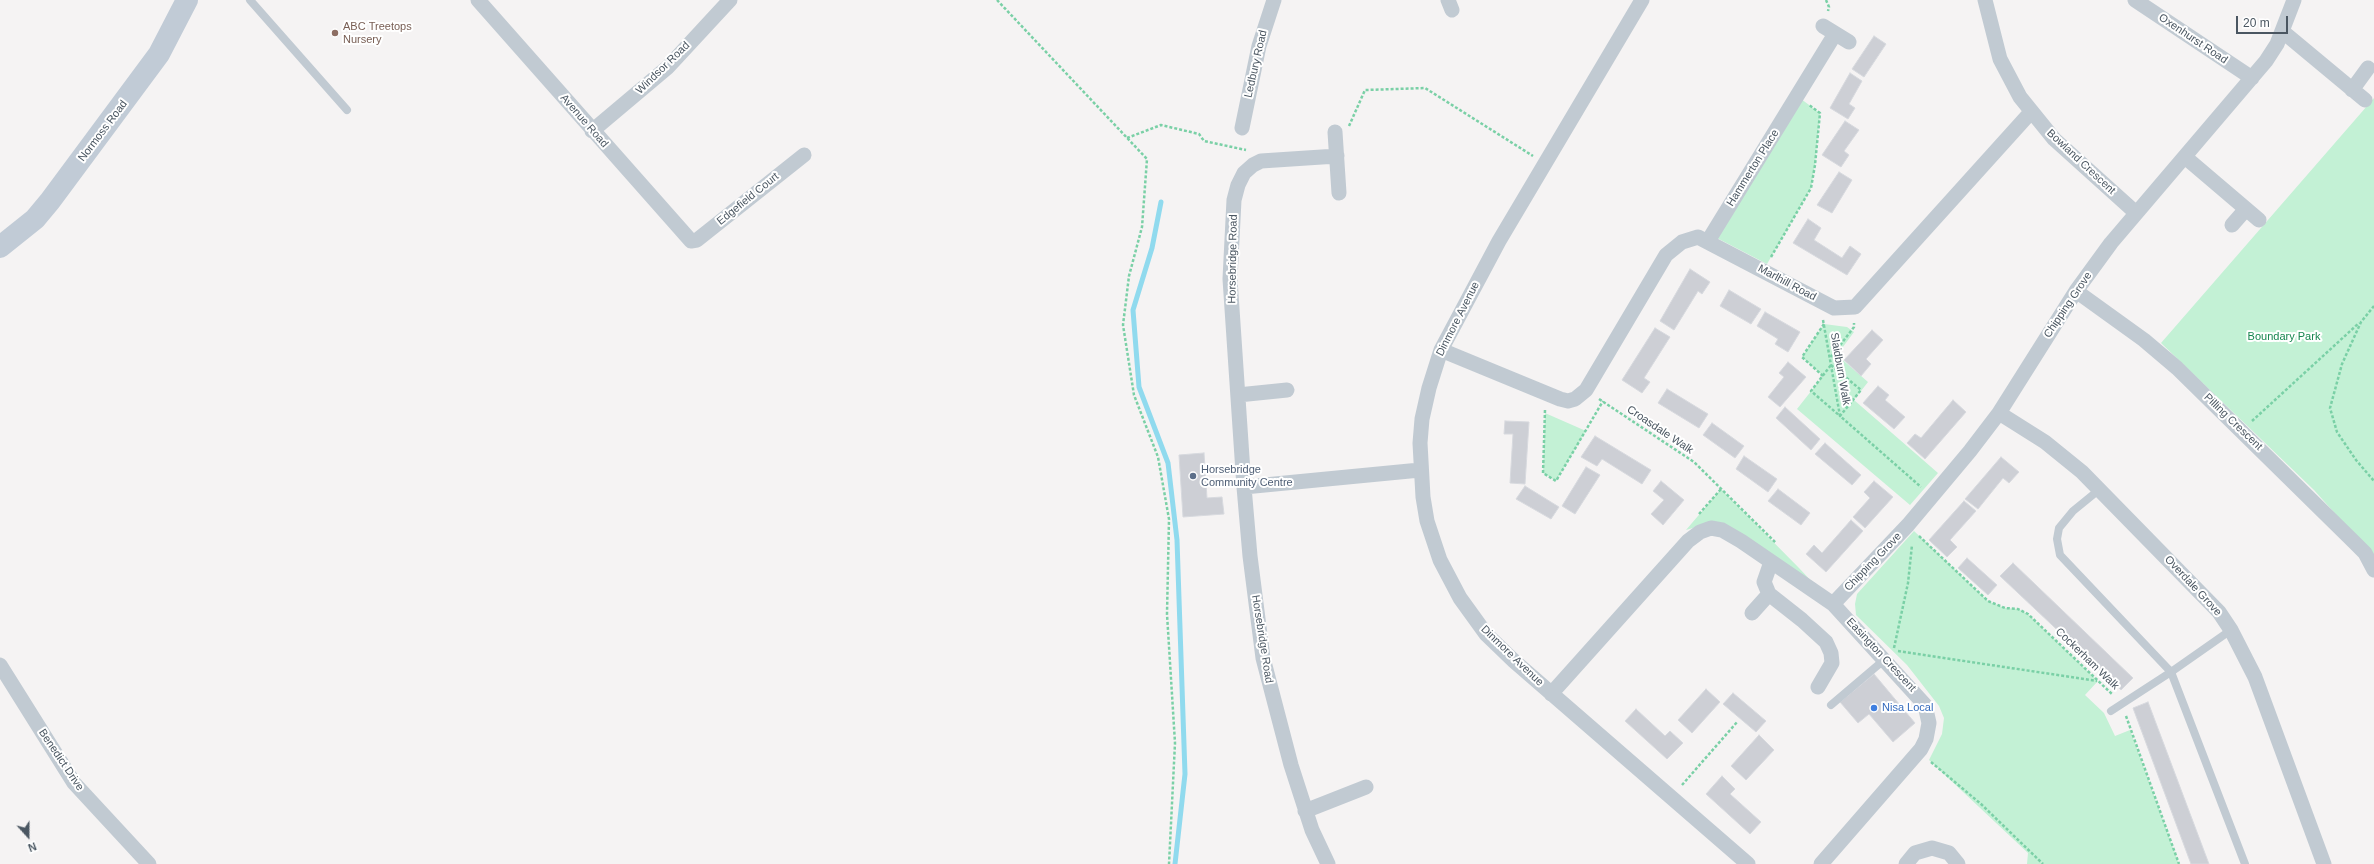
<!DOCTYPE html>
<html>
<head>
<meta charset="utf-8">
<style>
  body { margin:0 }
  #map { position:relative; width:2374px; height:864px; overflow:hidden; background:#f5f3f3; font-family:Arial,sans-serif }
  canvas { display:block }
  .north { position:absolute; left:8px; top:816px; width:40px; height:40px; -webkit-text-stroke:3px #fff; paint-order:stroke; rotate:159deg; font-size:11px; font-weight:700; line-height:16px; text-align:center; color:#4a5661 }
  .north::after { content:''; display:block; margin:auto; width:14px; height:18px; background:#4a5661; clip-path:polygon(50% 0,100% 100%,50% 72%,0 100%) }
  .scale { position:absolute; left:2236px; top:16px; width:52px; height:18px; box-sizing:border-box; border:2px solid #4a5661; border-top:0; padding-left:5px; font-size:12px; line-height:14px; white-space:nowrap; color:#4a5661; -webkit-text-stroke:3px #fff; paint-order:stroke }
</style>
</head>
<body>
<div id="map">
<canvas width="2374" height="864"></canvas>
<div class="north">N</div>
<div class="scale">20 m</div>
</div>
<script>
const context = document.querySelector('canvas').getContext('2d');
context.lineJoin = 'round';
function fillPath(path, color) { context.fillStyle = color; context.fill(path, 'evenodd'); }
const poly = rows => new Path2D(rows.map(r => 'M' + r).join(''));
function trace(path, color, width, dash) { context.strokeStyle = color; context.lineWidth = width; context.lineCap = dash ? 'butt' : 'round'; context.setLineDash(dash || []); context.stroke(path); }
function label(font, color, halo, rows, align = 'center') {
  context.font = font + ' Arial,sans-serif'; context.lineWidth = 4; context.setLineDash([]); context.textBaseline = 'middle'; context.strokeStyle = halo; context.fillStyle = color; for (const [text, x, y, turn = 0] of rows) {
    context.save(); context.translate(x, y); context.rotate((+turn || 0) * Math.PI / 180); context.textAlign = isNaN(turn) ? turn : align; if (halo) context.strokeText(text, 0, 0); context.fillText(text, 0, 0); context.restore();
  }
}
const green = poly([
  [2374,98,2374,557,2314,490,2161,343],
  [1801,99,1820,113,1815,165,1811,188,1767,264,1715,237],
  [1824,324,1847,327,1854,332,1837,355,1868,382,1854,400,1938,473,1910,505,1797,409,1823,376,1802,357],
  [1545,413,1586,431,1556,481,1543,473],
  [1721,489,1799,568,1833,604,1710,523,1686,530],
  [1914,531,1988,601,2005,608,2018,609,2028,614,2098,681,2085,695,2104,713,2115,736,2130,730,2179,864,2027,864,2028,853,1929,760,1942,734,1944,718,1939,706,1907,665,1856,615,1855,604,1857,594]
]);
const stream = poly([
  [1161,202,1152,248,1133,310,1139,387,1168,463,1177,540,1185,774,1175,864]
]);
const building = poly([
  [1874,36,1886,44,1864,77,1852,69,1874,36],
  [1850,73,1862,81,1849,104,1855,108,1848,119,1830,108,1850,73],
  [1845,121,1859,130,1844,151,1849,155,1841,167,1822,155,1845,121],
  [1839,172,1852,180,1832,213,1817,205,1839,172],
  [1808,219,1821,228,1814,240,1842,258,1850,246,1861,254,1847,275,1793,243,1808,219],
  [1690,269,1710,282,1702,294,1698,291,1674,330,1660,321,1690,269],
  [1729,290,1761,309,1751,324,1720,306,1729,290],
  [1765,312,1800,332,1788,352,1775,344,1778,339,1757,326,1765,312],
  [1655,328,1670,337,1644,378,1650,382,1642,393,1622,380,1655,328],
  [1872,330,1883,340,1866,359,1871,364,1861,376,1844,360,1872,330],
  [1788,362,1806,377,1780,407,1768,397,1784,377,1779,373,1788,362],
  [1878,386,1889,395,1885,400,1905,417,1894,429,1863,403,1878,386],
  [1667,389,1708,414,1699,428,1658,403,1667,389],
  [1953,400,1966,412,1925,459,1907,443,1915,434,1921,438,1953,400],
  [1785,407,1820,439,1811,450,1776,418,1785,407],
  [1505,421,1529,422,1525,484,1510,483,1513,434,1504,434,1505,421],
  [1712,423,1744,446,1735,458,1703,435,1712,423],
  [1595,436,1651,470,1642,484,1602,459,1597,466,1581,457,1595,436],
  [1825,443,1861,475,1852,485,1815,454,1825,443],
  [1204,453,1207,498,1222,497,1224,514,1183,517,1179,455,1204,453],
  [1744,456,1777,479,1768,492,1736,469,1744,456],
  [2001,457,2019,472,2009,483,2003,478,1978,509,1965,499,2001,457],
  [1586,467,1600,475,1575,514,1562,506,1586,467],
  [1661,481,1684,500,1663,525,1651,514,1664,500,1653,491,1661,481],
  [1874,481,1893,497,1865,528,1853,517,1870,498,1864,492,1874,481],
  [1525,486,1559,507,1551,519,1516,499,1525,486],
  [1778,489,1810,513,1801,525,1768,501,1778,489],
  [1964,501,1976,511,1950,540,1957,547,1947,557,1929,540,1964,501],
  [1851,520,1863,531,1826,572,1806,554,1814,545,1822,553,1851,520],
  [1967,558,1997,585,1988,595,1958,568,1967,558],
  [2013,563,2133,678,2121,690,2000,576,2013,563],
  [1874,674,1915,723,1893,742,1869,714,1858,723,1840,702,1874,674],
  [1706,689,1720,702,1692,733,1678,720,1706,689],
  [1733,693,1766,721,1756,732,1723,704,1733,693],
  [2148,702,2209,864,2191,864,2133,708,2148,702],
  [1636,709,1665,736,1670,731,1683,743,1667,759,1625,721,1636,709],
  [1759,735,1774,750,1746,780,1731,766,1759,735],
  [1722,776,1735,789,1730,794,1761,822,1750,834,1706,794,1722,776]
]);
const path = poly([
  [997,0,1147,159,1142,227,1129,276,1123,325,1134,395,1158,457,1169,519,1167,614,1175,743,1169,864],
  [1826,0,1829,7,1828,11],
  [1349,126,1365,90,1425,88,1533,156],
  [1127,138,1161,125,1199,134,1204,141,1246,150],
  [1771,257,1811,188,1815,165,1820,113,1809,105],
  [2374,306,2361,322,2342,364,2330,408,2337,432,2356,460,2374,481],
  [1823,320,1840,416,1921,487],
  [1831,357,1854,327,1854,323],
  [1831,365,1861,390,1840,416,1811,391,1831,365],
  [1823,376,1802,357,1824,324],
  [1599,399,1694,462,1776,543],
  [1545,410,1543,473,1556,481,1603,401],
  [2252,421,2359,323],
  [1699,514,1721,489],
  [1919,536,1988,601,2005,608,2018,609,2028,614,2113,695],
  [1894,648,1908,583,1912,545],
  [1898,651,2097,681],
  [2126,716,2179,864],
  [1931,762,1981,804,2043,864],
  [1682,785,1738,721]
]);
const lane = poly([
  [250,0,347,110],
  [2100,489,2073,511,2059,528,2057,539,2060,555,2171,672,2245,864],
  [1831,705,1884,660],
  [2111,711,2171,672,2231,630]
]);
const street = poly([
  [478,0,691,241,697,240,804,155],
  [1448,0,1452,10],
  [1642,0,1499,241,1441,350,1429,388,1422,419,1420,443,1423,497,1427,521,1440,560,1460,598,1486,634,1514,661,1748,864],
  [1985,0,2000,59,2020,97,2054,139,2135,212],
  [2135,0,2252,78],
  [1823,26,1849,42],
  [2282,31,2365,100],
  [2352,90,2368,68],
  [1242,128,1259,46,1274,0],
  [592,131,668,67,730,0],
  [1335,132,1339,193],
  [2185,157,2259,220],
  [2232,225,2246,209],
  [1708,241,1835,34],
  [2076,291,2144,340,2177,368,2355,543,2365,553,2374,570],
  [1441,350,1560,399,1568,401,1575,399,1586,390,1666,255,1682,242,1698,237,1834,308,1855,307,2031,112],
  [1238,395,1287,390],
  [1999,413,2045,442,2082,472,2219,612,2231,630,2255,677,2324,864],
  [1244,487,1230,279,1234,200,1238,185,1244,173,1253,165,1261,161,1337,156],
  [1771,562,1764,582,1769,594,1802,620,1826,642,1831,653,1832,663,1818,687],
  [1833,604,1908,525,1970,451,1999,413,2076,291,2111,243,2266,61,2277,44,2294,0],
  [1752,613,1769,594],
  [0,665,74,783,149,864],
  [1551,694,1688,541,1700,532,1711,528,1722,530,1741,541,1833,604,1925,705,1929,723,1926,739,1921,749,1821,864],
  [1305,811,1366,787],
  [1328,864,1312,830,1291,765,1263,658,1250,556,1244,487,1420,470],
  [1906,864,1915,853,1932,848,1949,853,1958,864]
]);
const secondary = poly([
  [0,247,35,219,50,201,159,54,187,0]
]);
const markers = [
  [335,33,4,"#8d6e63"],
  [1193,476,4,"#5c6f8a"],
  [1874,708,4,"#3f7fe0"]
];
const educationNames = [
  ["ABC Treetops",343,27],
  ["Nursery",343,40]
];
const streetNames = [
  ["Oxenhurst Road",2193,39,34],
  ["Ledbury Road",1256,64,-77],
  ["Windsor Road",663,68,-44],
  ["Avenue Road",584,121,49],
  ["Normoss Road",103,131,-53],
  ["Bowland Crescent",2081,162,43],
  ["Hammerton Place",1753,168,-58],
  ["Edgefield Court",748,199,-39],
  ["Horsebridge Road",1233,259,-89],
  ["Marlhill Road",1787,283,28],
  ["Chipping Grove",2068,305,-56],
  ["Dinmore Avenue",1458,319,-63],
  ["Slaidburn Walk",1840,369,80],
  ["Pilling Crescent",2233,422,44],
  ["Croasdale Walk",1660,430,34],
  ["Chipping Grove",1873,562,-46],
  ["Overdale Grove",2193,586,47],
  ["Horsebridge Road",1262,639,81],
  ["Easington Crescent",1881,655,47],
  ["Dinmore Avenue",1512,656,44],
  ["Cockerham Walk",2087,659,44],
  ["Benedict Drive",61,760,56]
];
const parkNames = [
  ["Boundary Park",2284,337]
];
const serviceNames = [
  ["Horsebridge",1201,470],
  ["Community Centre",1201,483]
];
const shopNames = [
  ["Nisa Local",1882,708]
];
fillPath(green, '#c3f1d5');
trace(stream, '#90daee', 5);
fillPath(building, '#cdcfd5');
trace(building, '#d7d9de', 1);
trace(path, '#7ad0a6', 2.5, [3, 2]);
trace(lane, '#c1cad2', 8);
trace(street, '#c1cad2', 15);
trace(secondary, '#c1cbd6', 22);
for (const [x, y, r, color] of markers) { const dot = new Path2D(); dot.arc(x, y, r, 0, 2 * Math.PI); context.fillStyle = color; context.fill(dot); trace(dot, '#fff', 1.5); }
label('11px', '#785e54', '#fff', educationNames, 'left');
label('11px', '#4a5661', '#fff', streetNames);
label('11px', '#17864f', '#fff', parkNames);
label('11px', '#4e5e75', '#fff', serviceNames, 'left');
label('11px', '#366cbe', '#fff', shopNames, 'left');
</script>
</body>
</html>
